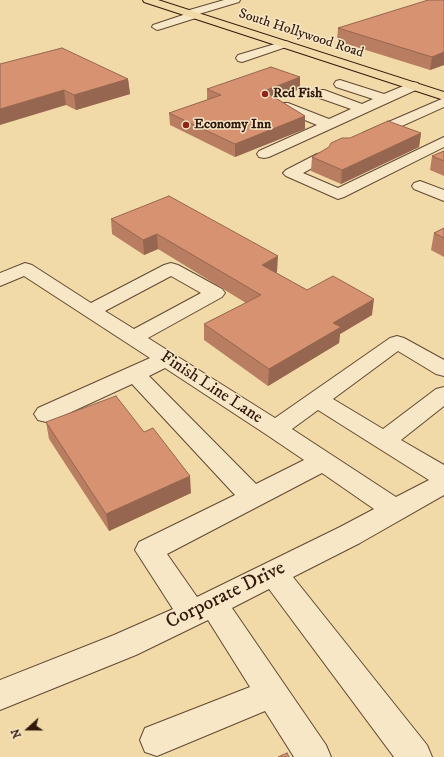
<!DOCTYPE html>
<html>
<head>
<meta charset="utf-8">
<style>
  body { margin:0 }
  #map { position:relative; width:444px; height:757px; overflow:hidden; background:#f2daa8; font-family:"IM FELL DW Pica",serif }
  canvas { display:block }
  .north { position:absolute; left:8px; top:709px; width:40px; height:40px; -webkit-text-stroke:3px #f7e7c6; paint-order:stroke; rotate:249deg; font-size:11px; font-weight:700; line-height:16px; text-align:center; color:#31180c }
  .north::after { content:''; display:block; margin:auto; width:14px; height:18px; background:#31180c; clip-path:polygon(50% 0,100% 100%,50% 72%,0 100%) }
</style>
</head>
<body>
<div id="map">
<canvas width="444" height="757"></canvas>
<div class="north">N</div>
</div>
<script>
const context = document.querySelector('canvas').getContext('2d');
context.lineJoin = 'round';
const poly = rows => new Path2D(rows.map(r => 'M' + r).join(''));
function trace(path, color, width, dash) { context.strokeStyle = color; context.lineWidth = width; context.lineCap = dash ? 'butt' : 'round'; context.setLineDash(dash || []); context.stroke(path); }
function fillPath(path, color) { context.fillStyle = color; context.fill(path, 'evenodd'); }
function label(font, color, halo, rows, align = 'center') {
  context.font = font + ' "IM FELL DW Pica",serif'; context.lineWidth = 3; context.setLineDash([]); context.textBaseline = 'middle'; context.strokeStyle = halo; context.fillStyle = color; for (const [text, x, y, turn = 0] of rows) {
    context.save(); context.translate(x, y); context.rotate((+turn || 0) * Math.PI / 180); context.textAlign = isNaN(turn) ? turn : align; if (halo) context.strokeText(text, 0, 0); context.fillText(text, 0, 0); context.restore();
  }
}
const minor = poly([
  [224,0,240,0,239,2,199,14,199,17,161,29,157,30,152,27,153,25,186,14,185,13,186,11,224,0],
  [285,41,289,42,291,44,289,46,242,62,238,61,236,58,238,55,285,41],
  [340,80,384,94,413,82,418,83,419,86,418,89,269,157,264,158,259,157,257,154,259,151,317,125,278,109,276,106,278,103,288,103,329,119,351,109,314,96,313,93,314,90,324,90,362,104,373,99,336,87,334,84,336,81,340,80],
  [444,98,444,107,373,139,368,140,363,139,361,136,363,133,444,98],
  [444,137,444,147,344,197,338,199,286,176,283,173,286,170,317,154,322,153,327,154,329,157,327,160,303,173,338,188,444,137],
  [420,181,444,190,444,201,414,189,412,186,414,183,420,181],
  [25,263,32,265,91,303,164,265,171,263,178,265,222,289,225,293,222,297,148,338,275,418,390,338,397,336,404,338,444,360,444,376,436,374,398,351,333,399,383,429,436,389,444,387,444,406,401,440,444,465,444,495,360,543,293,577,427,745,432,757,394,757,269,589,232,608,326,745,331,757,294,757,265,711,157,756,145,752,140,740,145,728,250,687,208,620,136,655,0,710,0,680,114,635,173,609,135,550,139,542,235,495,132,384,54,420,46,422,38,420,34,414,38,408,150,358,24,276,0,286,0,273,25,263],
  [171,276,201,293,134,329,105,311,171,276],
  [165,368,267,435,304,460,256,484,149,376,165,368],
  [318,410,429,480,396,497,292,429,318,410],
  [322,473,374,509,340,527,197,597,167,554,322,473]
]);
const major = poly([
  [143,0,158,0,444,92,444,100,144,2,143,0]
]);
const wall = poly([
  [444,0,444,65,430,70,337,41,338,28],
  [0,64,128,79,130,94,76,110,66,105],
  [207,89,300,89,276,98,305,116,305,129,235,157,170,125,169,113,207,100],
  [421,133,419,147,341,184,311,171,312,157],
  [444,151,444,176,430,170,432,156],
  [111,219,277,272,276,273,307,290,372,315,340,334,339,343,268,386,204,340,204,324,246,303,158,249,144,255,112,234],
  [444,228,444,257,431,250,434,233],
  [46,422,144,432,191,493,109,531,49,439]
]);
const shadedWall = poly([
  [444,52,444,65,430,70,432,57],
  [300,77,300,89,264,103,264,91],
  [128,79,130,94,76,110,74,95],
  [64,90,66,105,0,125,0,109],
  [305,116,305,129,235,157,235,144],
  [421,133,419,147,341,184,342,170],
  [157,234,158,249,144,255,143,240],
  [278,256,277,272,261,280,262,265],
  [374,299,372,315,340,334,339,343,268,386,269,369,333,323],
  [190,476,191,493,109,531,106,514]
]);
const building = poly([
  [428,0,444,0,444,52,432,57,338,28,428,0],
  [62,48,128,79,74,95,64,90,0,109,0,64,62,48],
  [271,67,300,77,264,91,305,116,235,144,169,113,221,95,207,89,271,67],
  [388,121,421,133,342,170,312,157,329,147,331,143,342,138,350,138,388,121],
  [444,151,444,161,432,156,444,151],
  [169,196,278,256,262,265,307,290,333,276,374,299,333,323,341,327,269,369,204,324,261,295,157,234,143,240,111,219,169,196],
  [444,228,444,238,434,233,444,228],
  [116,396,144,432,153,428,190,476,106,514,46,422,116,396],
  [287,753,289,757,278,757,287,753]
]);
const markers = [
  [265,94,4,"#8f2418"],
  [186,125,4,"#8f2418"]
];
const farStreetnames = [
  ["South Hollywood Road",301,34,18]
];
const farPoinames = [
  ["Red Fish",273,94],
  ["Economy Inn",194,125]
];
const streetNames = [
  ["Finish Line Lane",211,388,33]
];
const nearStreetnames = [
  ["Corporate Drive",226,596,-26]
];
trace(minor, '#614833', 2);
trace(major, '#31180c', 2);
fillPath(minor, '#f7e7c6');
fillPath(major, '#f2daa8');
fillPath(wall, '#b97e62');
fillPath(shadedWall, '#966650');
fillPath(building, '#d79272');
trace(building, '#966650', 1);
for (const [x, y, r, color] of markers) { const dot = new Path2D(); dot.arc(x, y, r, 0, 2 * Math.PI); context.fillStyle = color; context.fill(dot); trace(dot, '#f7e7c6', 1.5); }
label('14px', '#31180c', '#f7e7c6', farStreetnames);
label('bold 14px', '#31180c', '#f7e7c6', farPoinames, 'left');
label('17px', '#31180c', '#f7e7c6', streetNames);
label('20px', '#31180c', '#f7e7c6', nearStreetnames);
</script>
</body>
</html>
